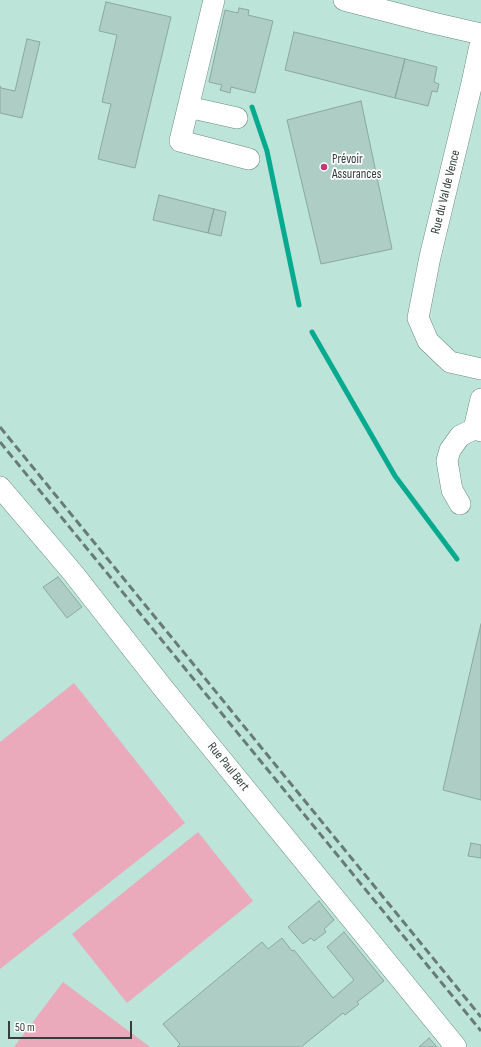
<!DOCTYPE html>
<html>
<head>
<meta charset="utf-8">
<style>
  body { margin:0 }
  #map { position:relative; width:481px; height:1047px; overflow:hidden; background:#d0f0e7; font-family:"Sofia Sans Condensed",sans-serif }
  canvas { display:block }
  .scale { position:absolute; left:8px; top:1021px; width:124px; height:18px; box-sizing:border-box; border:2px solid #333f3c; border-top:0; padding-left:5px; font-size:12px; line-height:14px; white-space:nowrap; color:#333f3c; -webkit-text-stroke:3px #fff; paint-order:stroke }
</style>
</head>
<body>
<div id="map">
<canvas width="481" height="1047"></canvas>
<div class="scale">50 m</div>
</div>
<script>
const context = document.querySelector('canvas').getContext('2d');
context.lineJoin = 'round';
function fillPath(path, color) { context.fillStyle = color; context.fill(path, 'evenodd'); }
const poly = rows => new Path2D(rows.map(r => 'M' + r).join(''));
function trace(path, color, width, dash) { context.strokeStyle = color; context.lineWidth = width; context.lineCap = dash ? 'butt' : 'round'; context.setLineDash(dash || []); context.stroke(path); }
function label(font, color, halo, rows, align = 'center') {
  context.font = font + ' "Sofia Sans Condensed",sans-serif'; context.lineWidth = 3.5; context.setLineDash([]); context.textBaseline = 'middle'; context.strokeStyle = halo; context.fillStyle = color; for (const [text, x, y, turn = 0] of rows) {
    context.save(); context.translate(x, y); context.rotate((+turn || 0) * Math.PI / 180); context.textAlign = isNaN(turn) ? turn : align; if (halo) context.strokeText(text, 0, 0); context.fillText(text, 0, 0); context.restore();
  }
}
const built = poly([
  [0,0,481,0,481,1047,0,1047]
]);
const green = poly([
  [74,683,185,823,0,969,0,742],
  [198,832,253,901,127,1003,72,934],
  [63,982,150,1047,14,1047]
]);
const stream = poly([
  [252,107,267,151,299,305],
  [312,332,395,476,457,559]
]);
const building = poly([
  [106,2,171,17,135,168,98,159,111,104,102,102,117,35,99,31,106,2],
  [239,8,249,10,248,15,273,21,255,93,231,87,230,93,220,90,222,85,209,82,225,10,238,13,239,8],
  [294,32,405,59,395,98,285,70,294,32],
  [27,39,40,42,22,118,0,113,0,86,1,88,15,91,27,39],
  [405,59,437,67,434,82,439,84,437,92,432,91,428,106,395,98,405,59],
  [361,101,392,249,321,264,287,120,361,101],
  [159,195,214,209,208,233,153,220,159,195],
  [214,209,226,212,221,236,208,233,214,209],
  [58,577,82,607,67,618,43,587,58,577],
  [481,624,481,800,443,790,481,624],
  [471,843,481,845,481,858,468,856,471,843],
  [319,901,334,920,324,929,326,932,314,941,311,938,303,944,288,927,319,901],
  [344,932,384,981,357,1002,359,1004,345,1015,343,1013,301,1047,177,1047,180,1044,163,1024,262,942,268,949,282,938,292,951,294,950,333,998,354,980,327,947,344,932],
  [429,1038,437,1047,419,1047,429,1038]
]);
const minor = poly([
  [214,0,180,141,249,159],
  [344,0,433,23,481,34],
  [481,41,472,83,430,257,418,318,428,341,450,362,481,369],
  [188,107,237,118],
  [474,429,481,399],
  [0,487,73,573,163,688,456,1047],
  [460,504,452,490,447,461,450,450,460,436,474,429,481,431]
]);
const rail = poly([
  [0,427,481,1017],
  [0,442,481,1031]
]);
const markers = [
  [324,167,4,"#c43971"]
];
const poiNames = [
  ["Prévoir",332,160],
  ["Assurances",332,175]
];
const streetNames = [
  ["Rue du Val de Vence",446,192,-76],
  ["Rue Paul Bert",228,767,51]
];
fillPath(built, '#bce4d8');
fillPath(green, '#eaaabc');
trace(stream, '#05aa8f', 5);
fillPath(building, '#aecec5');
trace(building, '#8aa89f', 1);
trace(minor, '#6c8981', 22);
trace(minor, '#fff', 21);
trace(rail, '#687b76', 3, [8, 4]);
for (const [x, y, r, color] of markers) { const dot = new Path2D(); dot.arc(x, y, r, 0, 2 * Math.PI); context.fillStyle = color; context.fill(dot); trace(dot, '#fff', 1.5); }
label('13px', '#333f3c', '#fff', poiNames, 'left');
label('13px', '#333f3c', '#fff', streetNames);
</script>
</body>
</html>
